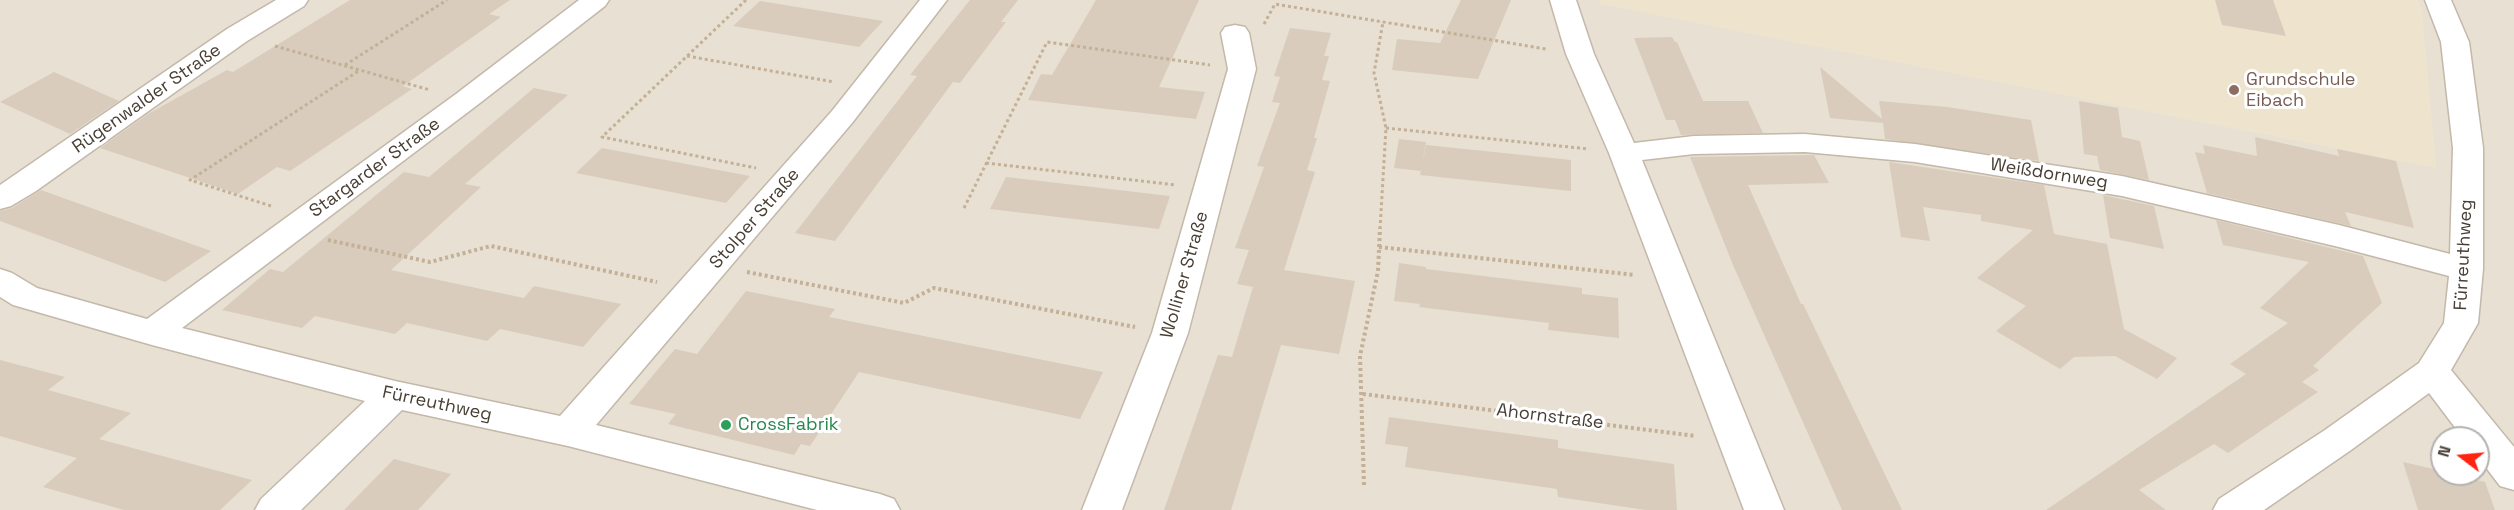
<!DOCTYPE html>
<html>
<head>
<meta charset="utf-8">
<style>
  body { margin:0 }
  #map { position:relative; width:2514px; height:510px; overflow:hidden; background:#f4eee5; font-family:"Space Grotesk",sans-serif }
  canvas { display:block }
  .north { position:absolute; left:2430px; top:426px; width:60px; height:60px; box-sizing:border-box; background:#fff; border:2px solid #b5b2ae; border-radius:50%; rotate:286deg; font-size:16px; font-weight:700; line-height:24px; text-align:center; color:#473e34 }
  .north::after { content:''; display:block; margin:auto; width:21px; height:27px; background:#ff2410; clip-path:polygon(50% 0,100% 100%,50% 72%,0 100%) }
</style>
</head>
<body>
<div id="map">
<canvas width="2514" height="510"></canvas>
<div class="north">N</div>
</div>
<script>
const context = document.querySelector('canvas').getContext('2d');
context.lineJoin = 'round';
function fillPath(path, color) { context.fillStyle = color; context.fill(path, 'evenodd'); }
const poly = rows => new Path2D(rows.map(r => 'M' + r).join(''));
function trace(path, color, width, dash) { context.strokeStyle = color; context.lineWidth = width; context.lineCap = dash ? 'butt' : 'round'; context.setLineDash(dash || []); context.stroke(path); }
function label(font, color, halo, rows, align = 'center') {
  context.font = font + ' "Space Grotesk",sans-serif'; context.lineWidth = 6; context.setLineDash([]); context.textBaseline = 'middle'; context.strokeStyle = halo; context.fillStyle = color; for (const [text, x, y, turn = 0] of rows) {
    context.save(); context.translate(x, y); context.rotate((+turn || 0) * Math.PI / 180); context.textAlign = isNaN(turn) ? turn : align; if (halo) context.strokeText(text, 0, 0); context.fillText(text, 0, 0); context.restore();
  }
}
const residential = poly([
  [0,0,2514,0,2514,510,0,510],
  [2442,438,2478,438,2478,474,2442,474]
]);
const education = poly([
  [1599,0,2418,0,2422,12,2436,168,1600,4]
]);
const building = poly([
  [350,0,510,0,489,14,501,17,403,86,412,89,290,171,277,167,238,194,100,148,148,114,227,70,233,72],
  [970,0,1018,0,1001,22,1006,22,960,83,953,82,835,241,795,233,917,76,910,75],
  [1096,0,1199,0,1159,87,1205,92,1196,119,1028,100,1041,74,1052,75],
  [1461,0,1511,0,1478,79,1392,70,1397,39,1440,43],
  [2215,0,2273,0,2286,36,2222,25],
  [760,1,883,21,859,47,733,26],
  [1290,28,1331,33,1324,56,1329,56,1322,80,1330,81,1314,138,1317,138,1307,170,1315,172,1284,270,1355,281,1339,354,1281,345,1231,510,1164,510,1218,355,1232,357,1253,287,1237,284,1249,250,1235,248,1264,167,1257,166,1280,103,1272,102,1280,77,1274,76],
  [1672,37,1675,42,1677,42,1703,101,1748,101,1763,133,1681,135,1675,120,1666,120,1634,38],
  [1820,67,1882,119,1879,101,1947,107,2031,120,2039,161,1885,139,1883,123,1830,118],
  [54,72,119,101,70,134,0,102],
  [534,88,568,95,465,184,481,187,391,270,524,298,534,286,621,304,583,347,500,329,487,341,407,323,395,334,315,316,302,328,222,310,270,269,283,272,404,172,429,177],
  [2079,101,2118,108,2122,137,2140,141,2149,180,2100,170,2097,156,2084,154],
  [2255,137,2339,156,2337,149,2396,161,2414,228,2345,212,2351,226,2207,193,2195,152,2205,154,2203,145,2257,156],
  [1399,139,1426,142,1421,171,1394,168],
  [1426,145,1571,160,1571,191,1420,175],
  [602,148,750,176,726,203,576,173],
  [1814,155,1829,183,1748,185,1801,304,1803,304,1902,510,1842,510,1733,265,1690,157],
  [1889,162,2044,185,2054,234,2107,244,2124,329,2177,358,2157,379,2115,356,2074,357,2060,369,1996,331,2026,306,1977,278,2033,230,1981,221,1981,215,1923,207,1930,241,1901,237],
  [1006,177,1170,196,1159,229,990,209],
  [41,190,211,251,165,282,0,221,0,211,12,208],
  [2103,195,2154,206,2164,249,2110,238],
  [2216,220,2363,256,2382,303,2313,366,2319,370,2302,382,2318,392,2228,453,2214,444,2139,490,2166,510,2046,510,2246,374,2230,364,2288,323,2260,308,2309,262,2223,245],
  [1399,263,1426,267,1426,269,1582,288,1582,294,1618,298,1619,338,1548,330,1549,323,1419,307,1420,304,1394,301],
  [746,291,835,309,829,317,1103,372,1080,419,859,372,810,446,801,444,794,455,668,424,676,414,629,404,675,349,697,354],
  [0,360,65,377,48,390,131,413,99,439,252,480,220,510,124,510,43,487,77,458,0,436],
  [1389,417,1558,440,1558,448,1674,464,1677,510,1646,510,1558,497,1557,489,1405,467,1408,447,1385,444],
  [394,459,451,474,418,510,344,510],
  [2403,462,2442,471,2442,474,2453,474,2485,482,2495,510,2418,510]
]);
const pathFar1 = poly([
  [746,0,602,137,756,168],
  [1264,24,1275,4,1546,49],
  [275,46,430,90],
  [687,56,834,82],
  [345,65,447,0],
  [1386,128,1589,149],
  [986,163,1176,185],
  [271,206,190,180,360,70],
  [964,208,1047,42,1210,65],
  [1380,229,1386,128,1374,73,1383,22]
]);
const path = poly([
  [328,240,430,262,491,246,657,282],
  [1379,247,1635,275],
  [747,272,904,303,934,288,1135,327],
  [1363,394,1696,436],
  [1364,485,1360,356,1378,271,1380,228]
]);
const street = poly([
  [276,0,308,0,304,6,247,41,36,191,11,206,0,209,0,185,227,29,276,0],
  [579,0,609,0,605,6,476,106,182,328,395,381,560,416,832,111,920,0,947,0,852,123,596,425,880,494,894,499,900,510,817,510,568,446,402,410,301,510,255,510,261,499,365,401,152,345,13,305,0,297,0,269,12,273,37,288,147,319,456,94,579,0],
  [1550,0,1576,0,1594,54,1634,143,1694,136,1805,134,1915,144,2122,176,2339,225,2450,254,2453,148,2441,42,2425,0,2451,0,2469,42,2483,148,2483,269,2478,323,2451,370,2514,447,2514,490,2500,486,2478,457,2478,438,2463,438,2429,393,2351,450,2264,510,2213,510,2219,499,2325,430,2419,363,2444,323,2449,276,2339,247,2122,196,1915,162,1805,152,1694,154,1642,160,1784,510,1744,510,1609,153,1566,54,1550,0],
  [1235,25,1245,27,1249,33,1256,69,1188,333,1122,510,1082,510,1152,333,1228,69,1221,33,1225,27,1235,25]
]);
const markers = [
  [2234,90,6,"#8d6e63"],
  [726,425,6,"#2e9e5b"]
];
const educationNames = [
  ["Grundschule",2246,80],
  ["Eibach",2246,101]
];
const streetNames = [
  ["Rügenwalder Straße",147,99,-35],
  ["Stargarder Straße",375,168,-36],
  ["Weißdornweg",2049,174,9],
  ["Stolper Straße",755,219,-49],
  ["Fürreuthweg",2464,255,-87],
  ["Wolliner Straße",1185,275,-74],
  ["Fürreuthweg",437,404,12],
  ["Ahornstraße",1550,417,7]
];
const leisureNames = [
  ["CrossFabrik",738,425]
];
fillPath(residential, '#e8e0d2');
fillPath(education, '#eee3cd');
fillPath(building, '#d9ccbc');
trace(street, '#c3b8aa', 3);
trace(pathFar1, '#c3b097', 3, [3, 3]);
trace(path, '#c3b097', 4, [3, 3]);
fillPath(street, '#fff');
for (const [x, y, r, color] of markers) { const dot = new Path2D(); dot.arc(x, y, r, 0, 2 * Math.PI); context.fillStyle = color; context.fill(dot); trace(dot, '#fff', 2); }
label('18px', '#785e54', '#fff', educationNames, 'left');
label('18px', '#473e34', '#fff', streetNames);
label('18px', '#27864d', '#fff', leisureNames, 'left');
</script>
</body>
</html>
